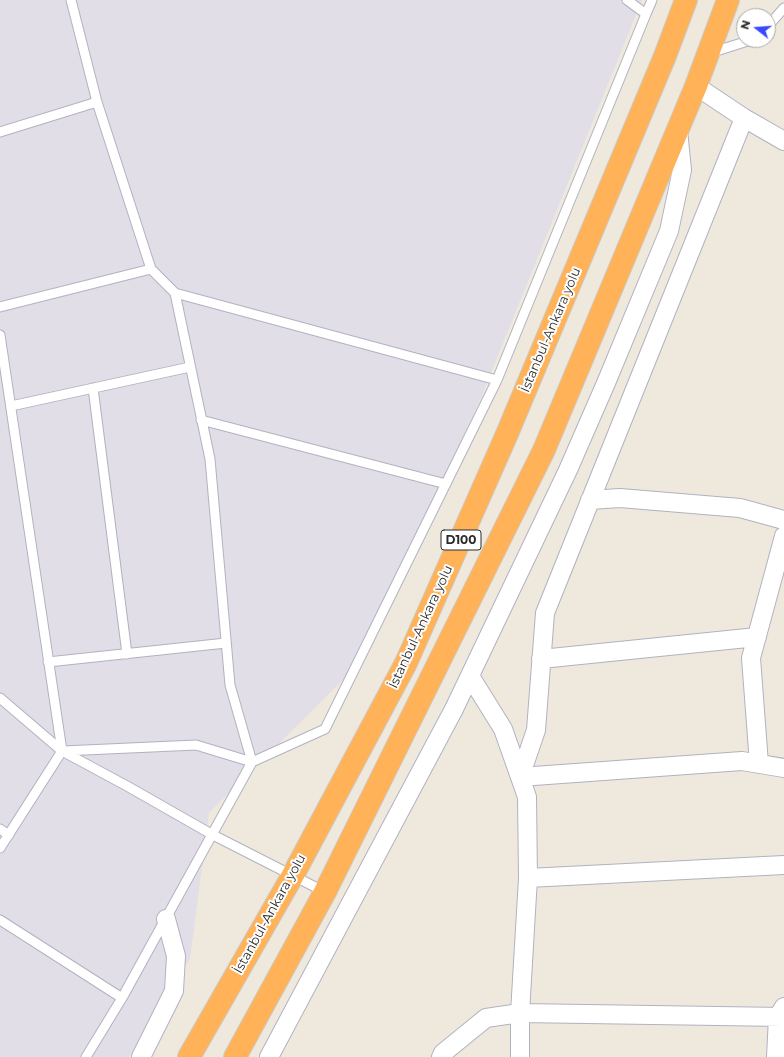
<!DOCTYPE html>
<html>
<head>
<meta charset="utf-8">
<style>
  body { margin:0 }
  #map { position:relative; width:784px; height:1057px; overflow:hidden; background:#efe9dd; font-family:Montserrat,sans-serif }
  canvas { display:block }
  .north { position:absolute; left:736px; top:8px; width:40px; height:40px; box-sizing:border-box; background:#fff; border:1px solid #ababab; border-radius:50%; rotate:287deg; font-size:11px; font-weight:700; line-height:16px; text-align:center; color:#2c2c2c }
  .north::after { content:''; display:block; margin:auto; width:14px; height:18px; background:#3949ff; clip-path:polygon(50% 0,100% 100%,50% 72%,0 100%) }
</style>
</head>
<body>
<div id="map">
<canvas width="784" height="1057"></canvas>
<div class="north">N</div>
</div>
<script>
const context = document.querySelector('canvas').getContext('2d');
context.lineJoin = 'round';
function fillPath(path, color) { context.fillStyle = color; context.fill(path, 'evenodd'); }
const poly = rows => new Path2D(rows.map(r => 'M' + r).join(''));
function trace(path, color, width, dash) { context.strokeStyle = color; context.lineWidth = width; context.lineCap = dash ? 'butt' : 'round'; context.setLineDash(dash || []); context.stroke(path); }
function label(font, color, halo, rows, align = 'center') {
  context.font = font + ' Montserrat,sans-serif'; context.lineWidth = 4; context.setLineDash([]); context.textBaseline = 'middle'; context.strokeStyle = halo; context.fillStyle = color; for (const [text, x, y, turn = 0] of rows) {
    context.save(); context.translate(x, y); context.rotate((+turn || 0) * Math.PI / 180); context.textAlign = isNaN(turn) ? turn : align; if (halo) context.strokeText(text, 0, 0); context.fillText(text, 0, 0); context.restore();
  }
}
const industrial = poly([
  [0,0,642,0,480,400,354,669,209,813,190,959,129,1057,0,1057]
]);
const lane = poly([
  [71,0,97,102,151,269,175,293,497,380],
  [646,14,652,0],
  [768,26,784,8],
  [710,53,751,40],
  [0,132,97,102],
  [175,293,210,459,230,685,252,762],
  [0,307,151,269],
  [0,335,62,751,0,848],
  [93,388,127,654],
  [11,406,190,367],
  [201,420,446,484],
  [48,662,226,643],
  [0,698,62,751,127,786,213,835,325,892],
  [63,751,196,745,252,762],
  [0,829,9,835],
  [0,920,122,998],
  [86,1057,122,998,252,762,325,729,497,380,646,14,627,0]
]);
const street = poly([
  [696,86,744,118,784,141],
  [744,118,545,613,536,730,520,777,742,761,784,768],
  [590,500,620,498,740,508,784,520],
  [541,659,757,637],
  [470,676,503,729,527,797,528,878,520,1013,520,1057],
  [759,764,751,658,784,536],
  [528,878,784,865],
  [141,1057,174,991,176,956,166,919],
  [269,1057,454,709,568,470,606,383,669,231,682,170,678,130],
  [441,1057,443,1053,486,1018,520,1013,784,1017],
  [776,1057,778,1017,784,1007]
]);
const highway = poly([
  [189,1057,293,875,406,663,507,434,665,56,686,0],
  [235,1057,325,892,544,450,696,86,728,0]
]);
const shields = [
  [461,540,40]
];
const shieldNames = [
  ["D100",461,540]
];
const streetNames = [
  ["İstanbul-Ankara yolu",551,330,-67],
  ["İstanbul-Ankara yolu",421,627,-65],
  ["İstanbul-Ankara yolu",270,914,-61]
];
fillPath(industrial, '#e1dee7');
trace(lane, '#b1b2c1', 11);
trace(street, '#b1b2c1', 20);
trace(highway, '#ccc', 24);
trace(lane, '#fff', 9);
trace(street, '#fff', 18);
trace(highway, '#ffb257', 22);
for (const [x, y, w] of shields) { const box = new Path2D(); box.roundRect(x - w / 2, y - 10, w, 20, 3); context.fillStyle = '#fff'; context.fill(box); trace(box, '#2c2c2c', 1); }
label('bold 12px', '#2c2c2c', null, shieldNames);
label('13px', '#2c2c2c', '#fff', streetNames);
</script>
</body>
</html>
